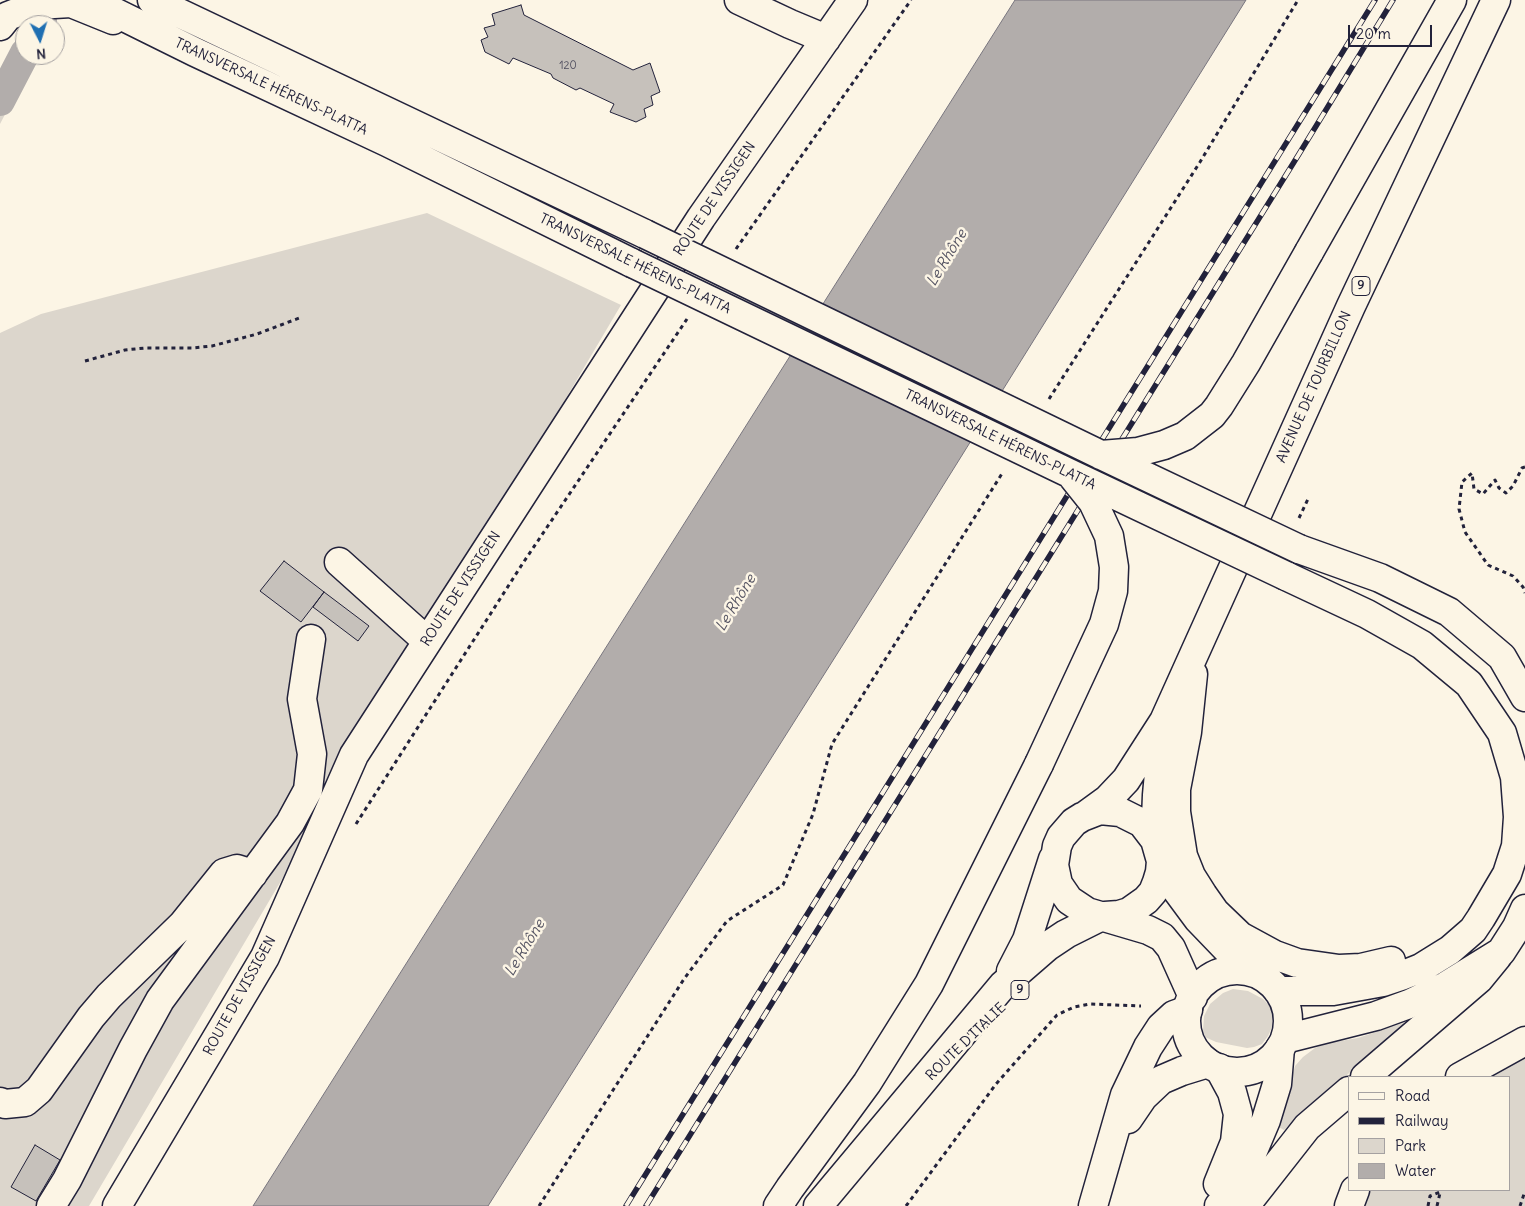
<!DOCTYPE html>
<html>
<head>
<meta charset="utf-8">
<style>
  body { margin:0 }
  #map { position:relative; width:1525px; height:1206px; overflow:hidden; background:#fcf5e5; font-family:Delius,sans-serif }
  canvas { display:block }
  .legend { position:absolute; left:1348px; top:1076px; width:162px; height:115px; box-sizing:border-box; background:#fcf5e5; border:1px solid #a5a1a1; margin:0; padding:6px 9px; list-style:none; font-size:15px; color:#22223b }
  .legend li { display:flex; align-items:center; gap:10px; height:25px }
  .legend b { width:25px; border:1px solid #a5a1a1 }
  .north { position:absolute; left:15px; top:15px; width:50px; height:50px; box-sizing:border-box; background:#fcf5e5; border:1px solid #a5a1a1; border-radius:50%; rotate:175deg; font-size:14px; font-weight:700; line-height:20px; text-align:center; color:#22223b }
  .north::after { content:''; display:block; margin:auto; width:18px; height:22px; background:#1f6fb2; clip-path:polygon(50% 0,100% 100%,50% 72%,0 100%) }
  .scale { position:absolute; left:1348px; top:25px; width:84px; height:22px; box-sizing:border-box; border:2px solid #22223b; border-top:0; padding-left:6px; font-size:15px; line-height:18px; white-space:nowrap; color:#22223b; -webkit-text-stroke:4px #fcf5e5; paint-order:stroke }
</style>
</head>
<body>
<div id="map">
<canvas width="1525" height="1206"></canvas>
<ul class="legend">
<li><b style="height:6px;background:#fcf5e5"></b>Road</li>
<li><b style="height:6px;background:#22223b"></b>Railway</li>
<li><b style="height:14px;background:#dcd6cc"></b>Park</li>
<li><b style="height:14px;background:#b2adab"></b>Water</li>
</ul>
<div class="north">N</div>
<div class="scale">20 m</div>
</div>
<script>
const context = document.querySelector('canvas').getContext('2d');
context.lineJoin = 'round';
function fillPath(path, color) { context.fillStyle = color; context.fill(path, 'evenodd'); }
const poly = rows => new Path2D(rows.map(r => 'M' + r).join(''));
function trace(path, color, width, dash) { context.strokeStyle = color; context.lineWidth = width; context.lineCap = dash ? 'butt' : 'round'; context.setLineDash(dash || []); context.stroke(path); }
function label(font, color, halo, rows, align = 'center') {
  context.font = font + ' Delius,sans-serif'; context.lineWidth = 5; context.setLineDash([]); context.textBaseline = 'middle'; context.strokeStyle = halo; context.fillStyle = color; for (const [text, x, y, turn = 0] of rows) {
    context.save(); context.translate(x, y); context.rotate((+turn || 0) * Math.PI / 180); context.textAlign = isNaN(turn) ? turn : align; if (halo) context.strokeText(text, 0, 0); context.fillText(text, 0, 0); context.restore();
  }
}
const green = poly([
  [19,41,25,41,25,55,36,55,0,124,0,76],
  [427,213,621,305,89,1206,0,1206,0,333,41,314],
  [1233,989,1248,991,1263,999,1270,1006,1273,1016,1272,1027,1268,1036,1262,1044,1254,1047,1247,1048,1216,1042,1205,1037,1203,1031,1204,1016,1210,1004,1223,993],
  [1403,1023,1404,1027,1388,1039,1284,1130,1277,1126,1295,1066,1303,1057,1315,1048,1328,1043,1358,1038],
  [1525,1050,1525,1206,1359,1206,1364,1190,1509,1190,1509,1077,1473,1077]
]);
const water = poly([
  [1015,0,1246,0,911,537,488,1206,253,1206,1015,0]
]);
const canal = poly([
  [40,25,42,21],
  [0,101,25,53]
]);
const building = poly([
  [521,5,524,15,633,70,650,63,660,92,651,96,653,105,644,109,646,117,636,122,610,112,614,104,580,88,576,90,553,78,551,74,513,58,509,64,485,52,481,40,488,37,484,28,495,25,492,14,521,5],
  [284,561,324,592,301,622,260,591,284,561],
  [324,592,369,626,358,641,313,607,324,592],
  [35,1145,60,1160,36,1201,11,1187,35,1145]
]);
const path = poly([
  [736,249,911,0],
  [85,361,125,350,145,348,192,348,212,346,257,334,302,317],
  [1049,399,1200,162,1298,0],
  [1525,467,1522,468,1513,486,1506,493,1499,488,1495,480,1483,494,1474,489,1472,473,1462,482,1459,509,1465,532,1488,565,1513,576,1523,587,1525,593],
  [1299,518,1308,499],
  [356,824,523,563,687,319],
  [539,1206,684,979,727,921,783,885,813,814,832,744,1003,472],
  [906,1206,996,1084,1057,1015,1074,1007,1090,1004,1141,1006],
  [1428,1206,1430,1196,1440,1192,1441,1190],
  [1437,1206,1440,1193],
  [1520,1206,1525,1191]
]);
const minor = poly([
  [739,0,790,24,826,39],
  [0,26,8,16,37,5,71,3,113,20],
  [339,562,427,641],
  [1365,1077,1479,979,1497,957],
  [1460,1077,1525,1041],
  [0,1102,5,1104,25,1102,39,1090,91,1017,109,996,183,924,224,873,237,869,253,874],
  [1128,1119,1143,1097,1161,1080,1182,1071,1208,1063],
  [1218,1184,1235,1142,1238,1114,1232,1092,1219,1068],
  [51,1206,67,1180,133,1049,160,1000,290,823,308,790,312,754,302,699,311,639],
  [117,1206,265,957,354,755,701,218,853,0],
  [1093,1206,1125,1095,1148,1047,1161,1027,1174,1015,1188,1010],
  [1219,1206,1228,1197,1250,1158,1266,1120,1277,1084,1280,1048],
  [1245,1206,1307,1127,1349,1091],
  [1349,1206,1355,1190]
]);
const major = poly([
  [90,0,195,52,387,142,632,263],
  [152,0,645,234],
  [1309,252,1452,0],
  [1299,549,1380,578,1449,612,1502,657,1525,697],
  [1193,674,1187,732,1176,789,1176,812,1183,856,1191,876,1203,895,1215,912,1240,936,1275,955,1297,963,1339,969,1361,968,1391,961],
  [1086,815,1108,799,1126,780,1164,721,1351,306,1496,0],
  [1158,847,1156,819,1157,795,1163,730],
  [1161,861,1178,892,1198,919,1248,971],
  [1105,916,1119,915,1129,912,1146,900,1153,892,1157,882,1160,872,1161,861,1155,840,1142,823,1120,812,1100,810,1082,817,1074,822,1061,837,1057,846,1054,865,1058,884,1069,900,1087,912,1148,930,1162,937,1171,948,1193,997],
  '1186 1021a51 51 0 1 1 102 0a51 51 0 1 1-102 0Z',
  [1011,971,1027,940,1053,859],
  [1278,991,1333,991,1383,982,1401,976,1421,968,1450,950,1473,930,1481,918,1507,874,1516,846,1518,817,1515,777,1502,733,1469,684,1422,645,1367,614,1286,576],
  [1285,1039,1376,1016,1409,1004,1446,986,1501,952,1517,927,1525,909],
  [778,1206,790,1188,867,1083,929,984,1039,764],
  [818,1206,1003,985,1048,946,1066,934,1102,916]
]);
const rail = poly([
  [626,1206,1375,0],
  [646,1206,1299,154,1393,0]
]);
const majorBridge = poly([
  [645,234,1101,455,1299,549],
  [632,263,1071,474,1286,576],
  [1101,455,1138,452,1164,445,1185,436,1212,415,1219,406,1246,363,1309,252],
  [1039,764,1104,624,1113,591,1114,567,1109,536,1093,502,1073,477]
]);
const numberNames = [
  ["120",568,66]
];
const shields = [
  [1361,286,18],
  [1020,990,18]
];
const shieldNames = [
  ["9",1361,286],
  ["9",1020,990]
];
const streetNames = [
  ["TRANSVERSALE HÉRENS-PLATTA",271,87,25],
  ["ROUTE DE VISSIGEN",715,199,-56],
  ["TRANSVERSALE HÉRENS-PLATTA",635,264,26],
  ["AVENUE DE TOURBILLON",1314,387,-66],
  ["TRANSVERSALE HÉRENS-PLATTA",1000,440,26],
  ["ROUTE DE VISSIGEN",461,589,-57],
  ["ROUTE DE VISSIGEN",240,996,-61],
  ["ROUTE D'ITALIE",966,1042,-44]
];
const waterNames = [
  ["Le Rhône",947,258,-59],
  ["Le Rhône",736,603,-59],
  ["Le Rhône",525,948,-59]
];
fillPath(green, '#dcd6cc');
fillPath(water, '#b2adab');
trace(water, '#78757e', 1);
trace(canal, '#b2adab', 30);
fillPath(building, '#c6c1bb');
trace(building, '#22223b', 1);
trace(minor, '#22223b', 31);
trace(major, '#22223b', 31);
trace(path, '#22223b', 3, [4, 4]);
trace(minor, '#fcf5e5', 28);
trace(major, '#fcf5e5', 28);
trace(rail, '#22223b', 5.5);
trace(rail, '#fcf5e5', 4, [11]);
trace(majorBridge, '#22223b', 31, []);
trace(majorBridge, '#fcf5e5', 28);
label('11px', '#4b4a5b', null, numberNames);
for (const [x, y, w] of shields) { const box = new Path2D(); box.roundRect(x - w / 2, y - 9.5, w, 19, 4); context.fillStyle = '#fcf5e5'; context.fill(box); trace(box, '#22223b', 1); }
label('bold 12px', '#22223b', null, shieldNames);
label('14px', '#22223b', '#fcf5e5', streetNames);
label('italic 15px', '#545362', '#fcf5e5', waterNames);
</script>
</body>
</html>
